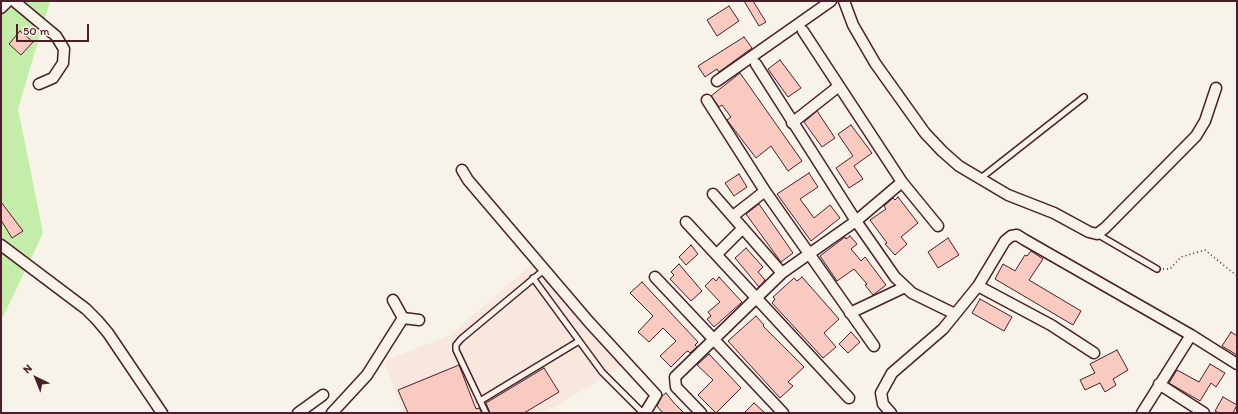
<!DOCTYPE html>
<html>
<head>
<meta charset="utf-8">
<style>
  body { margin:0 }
  #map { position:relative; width:1238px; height:414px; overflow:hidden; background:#f7f3e8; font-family:Itim,sans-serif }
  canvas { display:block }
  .frame { position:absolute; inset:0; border:2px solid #4a1f2b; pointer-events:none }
  .north { position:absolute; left:16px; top:358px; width:40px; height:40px; -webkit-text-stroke:3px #f7f3e8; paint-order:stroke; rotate:317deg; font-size:11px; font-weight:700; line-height:16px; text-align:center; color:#4a1f2b }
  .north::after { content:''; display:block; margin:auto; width:14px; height:18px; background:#4a1f2b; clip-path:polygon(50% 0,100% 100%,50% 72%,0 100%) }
  .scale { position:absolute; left:16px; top:24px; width:73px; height:18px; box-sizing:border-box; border:2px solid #4a1f2b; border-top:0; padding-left:5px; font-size:12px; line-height:14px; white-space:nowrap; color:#4a1f2b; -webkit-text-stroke:3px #f7f3e8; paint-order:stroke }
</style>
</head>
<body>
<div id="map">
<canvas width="1238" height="414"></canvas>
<div class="frame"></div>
<div class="north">N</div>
<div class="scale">50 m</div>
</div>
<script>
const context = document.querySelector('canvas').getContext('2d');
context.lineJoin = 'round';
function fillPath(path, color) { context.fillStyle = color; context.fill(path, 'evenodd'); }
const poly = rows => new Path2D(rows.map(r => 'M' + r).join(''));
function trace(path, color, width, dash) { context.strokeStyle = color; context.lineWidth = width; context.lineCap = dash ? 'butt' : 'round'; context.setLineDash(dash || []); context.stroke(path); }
const built = poly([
  [533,263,623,364,603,378,544,413,403,413,384,361,451,335]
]);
const green = poly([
  [1,1,50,1,18,109,43,233,1,321]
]);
const building = poly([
  [744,1,753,1,766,22,759,26,744,1],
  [729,6,739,21,717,36,707,20,729,6],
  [20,31,33,42,21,55,9,44,20,31],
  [744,37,752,48,719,72,717,69,705,77,698,66,744,37],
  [780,60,801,88,788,97,768,69,780,60],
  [740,73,802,161,788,171,771,146,756,158,727,120,731,117,722,105,719,107,711,96,740,73],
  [817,111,835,138,822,147,804,122,817,111],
  [851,125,872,153,854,166,863,179,849,188,836,168,853,156,838,134,851,125],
  [809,173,818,187,800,199,814,218,830,205,840,218,811,241,777,194,809,173],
  [739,174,747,187,734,196,725,183,739,174],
  [898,197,918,223,901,237,907,244,895,255,885,244,887,243,870,220,886,209,884,206,893,198,895,200,898,197],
  [1,202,23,231,12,238,1,220,1,202],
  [759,204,793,253,781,262,746,214,759,204],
  [850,236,857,244,851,249,861,261,865,257,886,285,873,295,865,285,867,284,854,269,837,281,820,256,845,237,846,239,850,236],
  [948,238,959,255,938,268,928,252,948,238],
  [691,245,698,254,686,265,679,257,691,245],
  [746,248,763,267,758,272,765,280,759,287,735,258,746,248],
  [1031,251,1043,259,1029,280,1081,311,1073,325,995,279,1003,264,1015,271,1025,255,1027,256,1031,251],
  [679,264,702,291,691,301,670,279,674,275,671,272,679,264],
  [719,277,742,302,714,327,707,319,711,316,708,312,720,302,705,286,713,278,716,281,719,277],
  [802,277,839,319,824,333,836,347,823,358,772,303,775,299,773,297,794,278,797,281,802,277],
  [642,282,698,342,695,345,697,347,690,353,688,351,686,352,671,367,660,356,676,341,663,328,649,342,638,332,653,316,630,293,642,282],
  [980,299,1012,317,1004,331,972,313,980,299],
  [756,316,764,325,763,326,804,367,788,382,793,386,780,398,728,341,756,316],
  [851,332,860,342,848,353,839,344,851,332],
  [1231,332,1237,336,1237,355,1222,346,1231,332],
  [1117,350,1128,370,1113,379,1116,385,1105,392,1100,383,1085,390,1080,380,1095,373,1090,364,1117,350],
  [709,354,741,388,716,413,698,395,713,380,697,365,709,354],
  [1210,364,1225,373,1216,387,1211,383,1200,401,1169,383,1177,370,1199,382,1210,364],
  [459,365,476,409,479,408,482,413,408,413,398,390,459,365],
  [544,368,559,392,524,413,490,413,486,403,544,368],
  [666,393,674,403,684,413,663,413,657,406,662,396,666,393],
  [1223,397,1237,405,1233,413,1219,413,1215,411,1223,397],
  [754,403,765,413,744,413,754,403]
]);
const path = poly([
  [1163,269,1170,269,1181,257,1205,250,1237,276]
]);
const lane = poly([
  [981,178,1084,97],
  [1097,234,1157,269],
  [533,278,602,372,643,413],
  [480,401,579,341],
  [486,413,456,350,456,345,461,339,545,269]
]);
const street = poly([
  [14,1,56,36,64,49,63,63,53,78,39,84],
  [844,1,853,25,875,63,925,133,942,151,959,166,1008,195,1054,213,1089,232,1097,234,1105,228,1196,136,1205,121,1216,88],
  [1,8,8,1],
  [756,64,856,221,895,277,912,293,955,314],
  [717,81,831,1],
  [707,100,765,191,874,346],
  [792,123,839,86],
  [462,170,468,180,589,322,656,395,645,413],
  [902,182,938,226],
  [713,194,782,273],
  [733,216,765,191],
  [686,222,849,398],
  [1,245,86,309,97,320,108,333,162,413],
  [717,254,743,228],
  [655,277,783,413],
  [978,286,1051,325,1094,353],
  [850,313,905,287],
  [403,318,419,320],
  [1159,384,1204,413],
  [298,413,323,395],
  [332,413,367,375,403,318,393,300],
  [701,413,676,387,675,377,782,273,856,221,902,182,803,31],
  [891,413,883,404,881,393,892,373,943,329,978,286,1005,241,1011,236,1017,235,1025,240,1191,335,1237,364],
  [1142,413,1191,335]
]);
fillPath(built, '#f8e7dc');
fillPath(green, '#c3eda9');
fillPath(building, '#f9cac0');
trace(building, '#4a1f2b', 1);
trace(lane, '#4a1f2b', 8);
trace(street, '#4a1f2b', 13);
trace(path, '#4a1f2b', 1.5, [1, 3]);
trace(lane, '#f7f3e8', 5);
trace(street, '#f7f3e8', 10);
</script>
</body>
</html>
